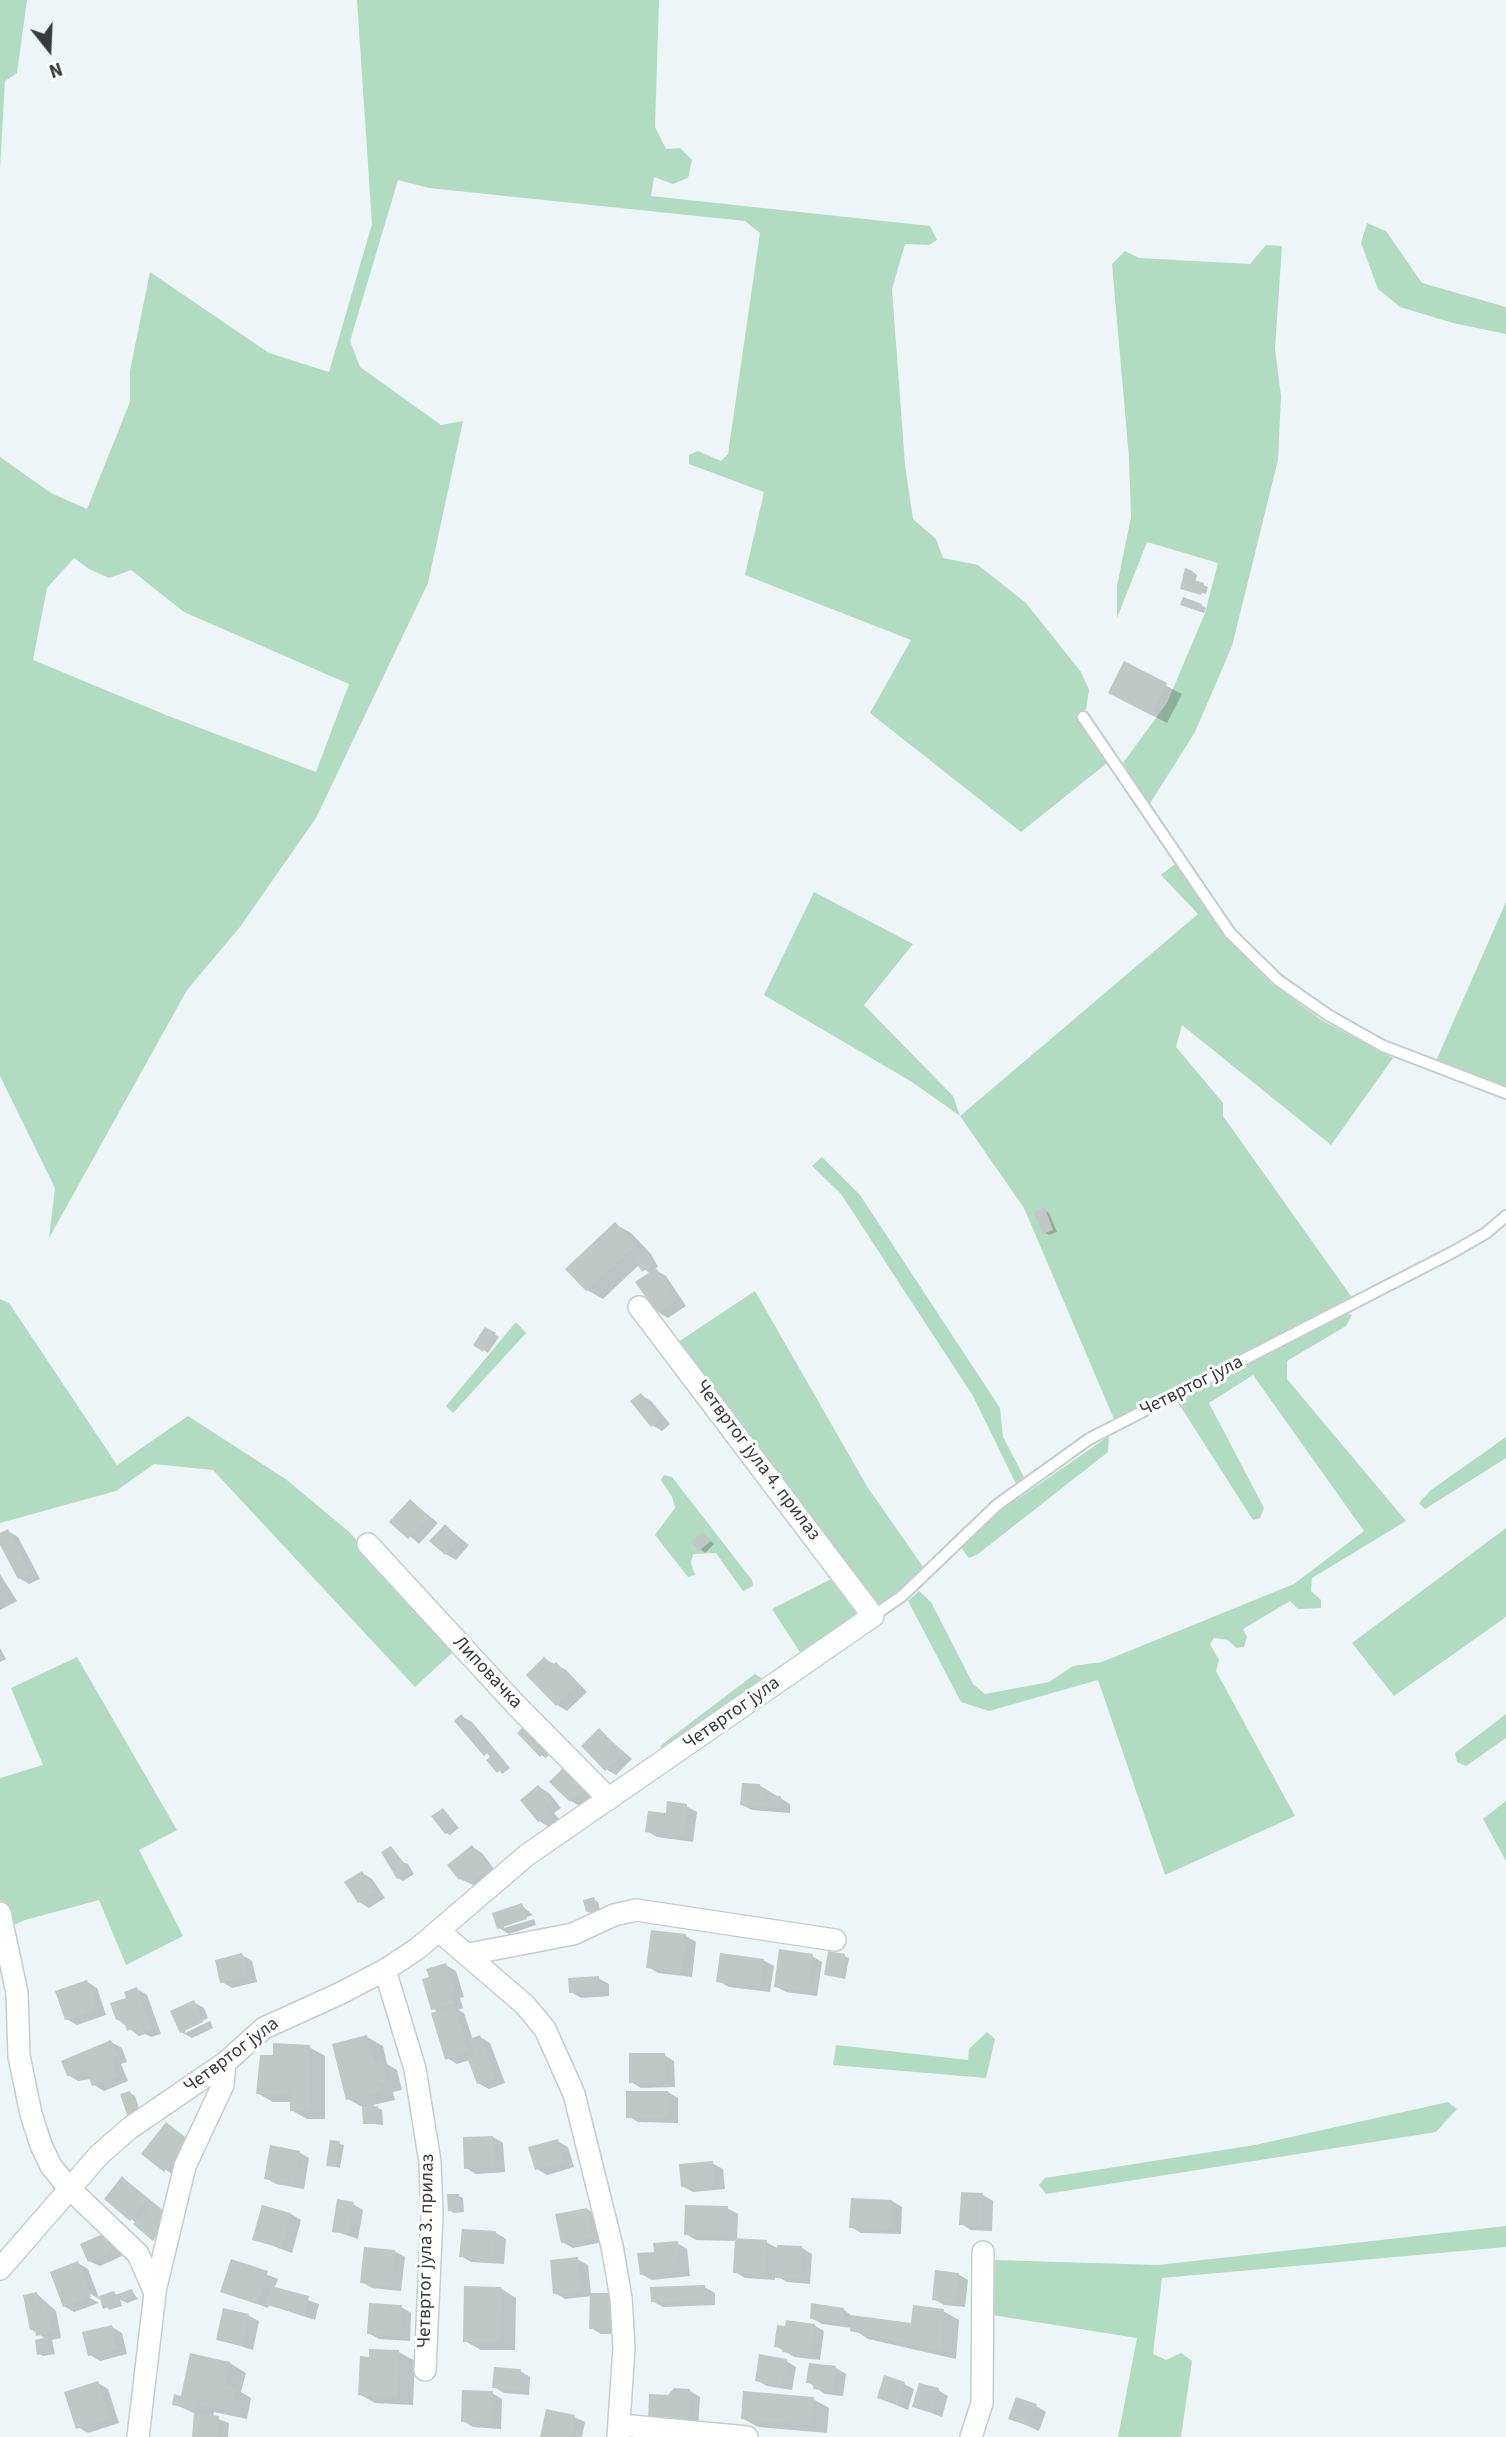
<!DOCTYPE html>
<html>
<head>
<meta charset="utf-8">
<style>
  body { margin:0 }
  #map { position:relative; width:1506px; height:2437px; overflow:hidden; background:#eef5f6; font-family:"Source Sans 3",sans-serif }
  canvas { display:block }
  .north { position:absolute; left:14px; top:14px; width:70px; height:70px; -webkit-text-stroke:5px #fff; paint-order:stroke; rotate:162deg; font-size:19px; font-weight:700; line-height:28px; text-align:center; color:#373a3a }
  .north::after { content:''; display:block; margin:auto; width:24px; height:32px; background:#373a3a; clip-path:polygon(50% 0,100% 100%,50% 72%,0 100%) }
</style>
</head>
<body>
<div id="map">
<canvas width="1506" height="2437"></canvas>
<div class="north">N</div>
</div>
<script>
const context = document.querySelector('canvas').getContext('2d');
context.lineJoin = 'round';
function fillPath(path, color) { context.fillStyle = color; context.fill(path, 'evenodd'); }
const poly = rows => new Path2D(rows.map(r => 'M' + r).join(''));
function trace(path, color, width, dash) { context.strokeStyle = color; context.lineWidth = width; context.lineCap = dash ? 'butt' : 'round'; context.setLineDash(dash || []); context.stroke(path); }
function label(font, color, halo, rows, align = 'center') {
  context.font = font + ' "Source Sans 3",sans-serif'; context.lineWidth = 6; context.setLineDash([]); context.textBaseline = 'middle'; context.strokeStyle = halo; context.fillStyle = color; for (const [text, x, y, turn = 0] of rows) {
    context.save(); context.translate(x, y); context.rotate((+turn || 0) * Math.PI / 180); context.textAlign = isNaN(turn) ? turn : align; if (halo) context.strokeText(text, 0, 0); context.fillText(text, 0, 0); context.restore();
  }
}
const green = poly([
  [0,0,27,0,17,73,5,81,0,169],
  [357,0,659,0,655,127,666,149,680,148,692,160,688,178,673,184,654,177,651,196,930,226,937,240,929,245,905,244,892,289,905,465,913,519,936,539,943,558,978,565,1026,603,1081,672,1089,690,1086,709,1076,718,1107,763,1021,832,870,713,911,640,745,575,764,492,689,464,689,455,698,451,721,461,728,454,760,233,745,221,429,188,398,180,350,341,360,367,441,425,463,421,428,583,316,818,240,927,187,990,49,1238,55,1188,0,1076,0,457,51,493,87,509,130,402,130,371,150,272,269,353,329,372,372,224],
  [74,558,89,569,109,578,131,570,184,612,349,684,316,772,166,715,33,660,47,588],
  [1367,223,1386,231,1422,283,1506,307,1506,334,1453,323,1400,307,1378,289,1361,243],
  [1266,245,1282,246,1275,349,1281,396,1278,460,1232,646,1195,732,1149,805,1123,763,1167,703,1205,613,1218,563,1147,542,1117,618,1117,586,1131,517,1129,458,1112,264,1125,251,1139,258,1250,264],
  [1175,864,1224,935,1271,983,1323,1021,1393,1058,1331,1145,1182,1025,1176,1047,1223,1103,1223,1116,1353,1299,1114,1419,1024,1208,960,1116,912,1082,764,995,814,892,913,944,864,1005,953,1096,960,1116,1198,914,1161,875],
  [1506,902,1506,1088,1436,1061],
  [822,1157,860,1195,1000,1408,1003,1437,1024,1477,1016,1484,973,1396,841,1194,812,1166],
  [755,1291,868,1488,924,1568,897,1595,878,1607,675,1344],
  [0,1299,9,1303,117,1465,188,1416,287,1480,348,1531,456,1649,415,1687,213,1470,154,1464,116,1491,0,1523],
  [1346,1313,1352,1315,1346,1326,1287,1361,1287,1379,1406,1521,1312,1578,1311,1591,1321,1600,1321,1608,1298,1609,1290,1601,1243,1629,1247,1637,1244,1647,1236,1648,1228,1640,1214,1638,1210,1644,1219,1660,1216,1671,1295,1816,1165,1875,1098,1680,989,1711,961,1702,908,1601,919,1591,931,1602,973,1684,985,1694,1049,1682,1073,1666,1102,1662,1294,1584,1364,1531,1253,1375,1209,1403,1264,1508,1260,1518,1253,1520,1177,1401],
  [516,1322,526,1333,453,1413,446,1406],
  [1109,1436,1108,1452,978,1554,969,1558,961,1548,996,1514],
  [1506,1437,1506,1458,1425,1509,1419,1503,1431,1490],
  [664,1475,672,1477,752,1580,753,1586,743,1591,716,1553,693,1554,691,1563,695,1575,688,1577,655,1535,675,1508,672,1497,661,1480],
  [1506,1528,1506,1617,1394,1696,1352,1643],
  [835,1577,865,1615,803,1657,772,1609],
  [77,1657,177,1830,139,1850,183,1936,126,1965,99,1900,25,1920,0,1931,0,1778,43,1765,11,1688],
  [755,1674,766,1681,667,1754,660,1746],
  [1506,1714,1506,1738,1466,1766,1457,1762,1455,1753],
  [1506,1801,1506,1861,1483,1819],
  [987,2032,995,2039,986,2078,833,2065,836,2045,968,2060,969,2049],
  [1448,2102,1457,2109,1436,2132,1046,2194,1039,2185,1045,2178,1255,2145],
  [1506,2226,1506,2247,1162,2278,1153,2354,1166,2360,1181,2353,1192,2361,1181,2437,1118,2437,1137,2338,992,2315,995,2260,1158,2265]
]);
const shadow = poly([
  [1193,572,1197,575,1195,582,1208,587,1206,594,1184,588],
  [1201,605,1206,608,1204,613,1187,607],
  [1124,664,1182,694,1167,723,1126,702],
  [1044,1210,1049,1213,1057,1232,1049,1235,1045,1233],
  [615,1224,631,1233,651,1254,658,1267,654,1269,666,1276,686,1306,668,1318,658,1312,650,1274,640,1264,603,1299,587,1290],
  [486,1329,499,1337,488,1353,475,1344],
  [641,1395,651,1401,670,1424,662,1431,652,1425],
  [411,1501,438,1523,419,1544,392,1521],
  [445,1526,469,1545,456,1560,446,1554],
  [8,1531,18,1537,40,1579,29,1584,19,1578,0,1541,0,1535],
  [707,1537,714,1544,705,1553,694,1543],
  [0,1574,17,1601,0,1610],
  [0,1648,6,1659,0,1662],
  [545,1659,566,1670,587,1692,567,1711,557,1705,528,1675],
  [461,1716,472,1722,510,1768,502,1774],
  [600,1731,632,1759,616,1775,606,1769],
  [519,1733,552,1752,546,1758,541,1755],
  [566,1767,595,1793,581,1807,571,1801],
  [759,1785,790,1804,790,1813,752,1810,742,1805],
  [539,1787,549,1793,561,1808,554,1813,559,1819,549,1827,539,1821],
  [686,1806,697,1812,693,1842,657,1837,647,1831,667,1815],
  [443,1810,459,1828,450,1835,446,1833],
  [472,1847,482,1853,498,1874,480,1888,460,1879],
  [391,1848,402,1862,408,1864,414,1874,403,1881,398,1878],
  [362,1873,372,1879,385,1898,369,1908,359,1902],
  [593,1899,598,1902,600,1911,592,1914,587,1911],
  [521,1905,533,1915,504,1925,504,1928,534,1919,536,1925,509,1934,499,1928],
  [653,1932,686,1936,696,1942,692,1977,658,1973,648,1967],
  [242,1955,252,1961,257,1982,232,1988,222,1982],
  [812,1956,822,1962,817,1996,786,1992,775,1986],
  [844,1956,849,1958,845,1979,826,1974],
  [763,1960,774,1966,770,1992,729,1987,718,1981],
  [446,1965,456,1971,464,1997,460,1998,463,2008,458,2010,464,2013,473,2040,480,2037,490,2043,505,2083,489,2089,478,2083,470,2060,457,2064,447,2058,439,2012,433,2009,431,1978],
  [598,1978,609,1984,609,1996,581,1998,571,1992],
  [87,1982,97,1988,106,2015,77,2025,66,2019],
  [137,1989,147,1995,161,2034,151,2037,145,2034,139,2036,117,2019],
  [193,2002,204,2008,208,2018,185,2029,185,2033,210,2021,213,2028,192,2038,181,2032],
  [367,2037,383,2046,387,2064,397,2070,402,2090,393,2092,395,2100,373,2105,382,2110,383,2125,365,2123,364,2108,348,2099],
  [111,2042,122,2048,127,2062,121,2064,128,2081,104,2091,94,2085,91,2079,78,2081,68,2075],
  [309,2047,325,2056,325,2119,307,2119,291,2110,292,2102,273,2102,257,2093,275,2057],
  [664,2055,674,2061,675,2087,641,2088,631,2082],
  [668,2092,678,2098,678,2123,638,2122,628,2116],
  [130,2093,135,2096,141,2114,133,2117,129,2114],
  [167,2124,198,2147,175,2176,143,2154],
  [493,2137,503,2143,505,2172,476,2174,466,2168],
  [557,2141,568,2147,574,2167,547,2175,537,2169],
  [332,2142,344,2145,340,2168,328,2165],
  [299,2152,309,2158,304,2189,276,2184,266,2178],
  [712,2163,723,2169,725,2189,693,2192,682,2186],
  [123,2178,175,2220,164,2245,131,2219],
  [983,2195,993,2201,992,2231,971,2230,961,2224],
  [459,2196,463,2198,464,2212,454,2213,449,2210],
  [892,2201,902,2207,901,2234,861,2233,851,2227],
  [353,2204,363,2210,358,2239,334,2231],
  [727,2208,738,2214,737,2240,766,2242,779,2249,802,2248,812,2254,810,2284,787,2282,775,2275,775,2280,745,2278,735,2272,737,2241,696,2240,686,2234],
  [587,2209,597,2215,603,2242,573,2248,562,2242],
  [291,2214,301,2220,292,2253,254,2239],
  [496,2233,506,2239,504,2264,471,2262,461,2256],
  [105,2235,115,2240,122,2256,100,2266,89,2261],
  [677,2243,687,2249,690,2276,652,2280,641,2274,656,2253],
  [394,2251,405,2257,401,2291,372,2288,362,2282],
  [577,2259,588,2265,591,2294,612,2295,622,2301,622,2334,601,2334,591,2328,592,2296,565,2299,555,2293,551,2262],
  [232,2261,278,2279,274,2289,319,2304,315,2320,269,2305,268,2308,222,2291],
  [78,2263,88,2269,99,2298,132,2291,138,2299,127,2303,120,2299,122,2306,109,2310,103,2301,85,2291,83,2294,99,2303,74,2312,64,2306],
  [958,2274,968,2280,965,2307,944,2305,934,2299],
  [704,2287,715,2293,715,2305,663,2307,652,2301],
  [500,2288,516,2298,515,2350,481,2350,465,2341],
  [37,2294,56,2311,61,2338,52,2340,55,2354,43,2356,39,2354,46,2339,31,2329],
  [401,2307,411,2313,410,2341,379,2339,368,2333],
  [843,2309,853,2317,912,2325,943,2311,959,2320,956,2359,868,2339,852,2328,822,2324,811,2318],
  [249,2316,259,2321,253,2350,218,2339],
  [814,2325,824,2331,820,2360,794,2357,776,2346],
  [112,2327,122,2333,127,2354,100,2361,90,2355],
  [399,2352,415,2361,413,2405,375,2403,359,2394,370,2359],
  [191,2355,230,2363,246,2373,241,2392,251,2398,247,2419,214,2412,213,2417,229,2423,228,2437,193,2437,196,2414,174,2404,182,2398],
  [786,2361,796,2367,792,2390,767,2386,756,2380],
  [836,2368,846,2374,843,2396,825,2394,808,2382],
  [520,2371,530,2377,529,2395,504,2393,494,2387],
  [98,2383,108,2389,119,2423,88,2433,78,2427],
  [904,2384,914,2389,908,2410,879,2398],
  [938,2390,948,2396,942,2417,914,2406],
  [690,2391,700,2397,698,2427,660,2424,669,2397],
  [492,2393,502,2399,501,2429,473,2427,463,2421],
  [813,2399,829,2408,827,2433,758,2427,742,2418],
  [1036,2406,1046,2412,1039,2431,1010,2418],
  [574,2417,585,2422,582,2437,542,2437]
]);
const building = poly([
  [1185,568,1193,571,1191,579,1204,583,1201,595,1180,589],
  [1183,597,1202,604,1199,611,1180,605],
  [1124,661,1167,683,1151,715,1108,693],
  [1045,1208,1053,1230,1043,1234,1034,1212],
  [615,1222,636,1245,586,1291,565,1269],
  [646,1252,654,1264,642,1272,634,1259],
  [656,1268,677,1300,657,1313,635,1282],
  [485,1327,496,1333,483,1352,473,1345],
  [641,1393,661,1418,651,1427,630,1401],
  [410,1499,429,1517,408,1539,389,1522],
  [445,1524,460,1539,445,1555,429,1541],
  [8,1529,30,1573,18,1579,0,1545,0,1533],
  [703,1532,711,1541,699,1551,691,1542],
  [544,1657,553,1665,556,1662,578,1685,556,1706,526,1675],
  [461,1714,492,1749,484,1756,454,1721],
  [525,1725,548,1748,540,1757,517,1733],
  [599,1728,623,1753,605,1771,581,1746],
  [496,1752,507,1765,497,1773,486,1760],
  [566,1765,586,1786,570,1802,549,1782],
  [742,1783,760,1784,759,1790,766,1790,766,1795,781,1796,780,1808,740,1805],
  [538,1785,552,1801,545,1806,550,1813,538,1822,520,1800],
  [667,1801,687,1804,683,1837,645,1832,648,1811,666,1813],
  [443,1808,456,1825,445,1834,431,1816],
  [472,1845,489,1868,469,1883,464,1877,459,1880,447,1865],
  [391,1846,410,1871,397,1879,381,1852],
  [362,1871,375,1892,358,1903,344,1882],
  [594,1897,597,1909,586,1912,583,1900],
  [522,1903,527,1919,497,1929,492,1913],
  [651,1930,686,1934,682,1973,646,1968],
  [779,1949,813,1954,807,1992,774,1987],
  [828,1951,845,1954,841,1978,824,1975],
  [242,1953,248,1976,220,1983,215,1960],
  [720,1953,764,1959,760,1987,716,1982],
  [446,1963,455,1992,450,1993,454,2003,431,2010,422,1979,429,1977,426,1969],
  [599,1976,600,1991,569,1993,568,1978],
  [87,1980,97,2009,65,2020,55,1991],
  [137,1987,151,2029,139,2033,137,2027,127,2031,123,2018,116,2020,110,2003,126,1998,124,1992],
  [194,2000,203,2022,180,2033,170,2011],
  [454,2006,469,2052,445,2060,431,2013],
  [367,2035,374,2061,382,2059,387,2081,378,2083,380,2091,346,2100,332,2044],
  [480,2035,495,2078,477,2084,467,2057,475,2054,470,2039],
  [111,2040,118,2056,112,2059,118,2076,92,2086,87,2072,67,2076,61,2061],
  [273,2043,310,2045,310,2111,290,2111,290,2093,256,2094,260,2055,273,2055],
  [629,2053,665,2053,665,2082,629,2083],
  [130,2091,138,2112,127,2115,120,2094],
  [626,2091,668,2091,668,2118,626,2118],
  [378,2106,379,2124,363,2124,362,2107],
  [166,2122,189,2140,164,2172,141,2154],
  [493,2136,495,2167,464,2169,463,2137],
  [558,2139,564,2162,535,2170,528,2147],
  [330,2140,340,2141,336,2167,326,2166],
  [270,2145,300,2151,294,2184,264,2179],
  [713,2161,715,2184,681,2187,679,2164],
  [122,2176,146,2200,130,2221,104,2199],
  [961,2192,983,2193,982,2226,959,2225],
  [447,2194,459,2194,459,2211,448,2211],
  [851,2198,892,2200,891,2229,849,2228],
  [337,2199,354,2202,348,2234,332,2232],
  [153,2202,165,2213,166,2226,153,2241,133,2224],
  [262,2205,291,2213,282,2248,252,2240],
  [685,2205,728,2206,727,2236,684,2235],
  [587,2208,593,2237,561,2243,555,2214],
  [462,2229,496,2231,494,2260,459,2257],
  [105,2233,113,2251,88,2262,80,2244],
  [735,2238,767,2240,765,2275,733,2273],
  [678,2241,680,2271,640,2275,637,2253,654,2252,653,2243],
  [777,2245,802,2246,800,2279,775,2278],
  [364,2247,395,2250,391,2286,360,2283],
  [578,2257,581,2291,553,2294,550,2260],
  [231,2259,268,2271,257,2304,220,2292],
  [78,2261,91,2297,63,2307,50,2272],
  [935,2270,959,2273,955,2303,932,2300],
  [705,2285,705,2300,651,2302,650,2287],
  [271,2286,309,2296,304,2315,266,2305],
  [464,2286,501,2287,500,2342,463,2342],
  [132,2289,135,2297,121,2301,118,2294],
  [114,2291,119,2303,103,2309,99,2296],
  [37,2292,39,2305,46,2304,52,2333,36,2336,35,2329,30,2330,23,2295],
  [590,2293,612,2293,612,2329,589,2329],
  [369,2303,402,2305,400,2336,367,2334],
  [811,2303,844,2308,842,2323,810,2319],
  [913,2305,944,2309,941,2351,850,2331,851,2315,911,2323],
  [223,2308,249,2314,242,2346,216,2340],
  [786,2320,815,2324,810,2356,782,2352,783,2348,774,2347,777,2325,785,2326],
  [112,2325,117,2349,88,2356,82,2332],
  [48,2337,51,2352,37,2355,35,2340],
  [369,2349,399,2350,397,2397,358,2395,360,2356,369,2357],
  [190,2353,230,2362,225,2385,236,2387,231,2411,198,2405,197,2410,172,2405,174,2394,181,2396],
  [759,2354,787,2359,782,2385,755,2381],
  [809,2363,836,2366,833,2392,813,2389,814,2384,806,2383],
  [494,2367,521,2369,519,2390,492,2388],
  [884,2375,905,2382,897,2405,877,2398],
  [98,2381,109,2418,76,2429,64,2392],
  [919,2383,939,2388,932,2413,912,2407],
  [674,2388,690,2389,688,2422,648,2419,649,2394,668,2395],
  [462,2390,493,2391,491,2424,461,2422],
  [743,2391,814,2397,811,2425,741,2419],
  [1016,2397,1037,2404,1029,2426,1008,2419],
  [546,2409,575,2415,571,2437,540,2437],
  [194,2413,219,2416,217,2437,192,2437]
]);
const service = poly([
  [1083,717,1230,933,1278,980,1328,1015,1383,1046,1506,1093],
  [873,1616,902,1596,997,1505,1089,1439,1453,1252,1486,1233,1506,1216]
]);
const minor = poly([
  [368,1544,516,1705,609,1799],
  [0,1913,17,1993,19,2056,31,2114,41,2145,51,2166,68,2187,138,2254,155,2293,138,2437],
  [439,1931,525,2005,545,2029,574,2094,612,2246,621,2298,624,2348,618,2437],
  [469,1954,573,1934,614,1915,636,1910,835,1940],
  [385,1970,415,2069,430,2162,432,2215,425,2370],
  [0,2269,99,2155,130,2128,225,2063,264,2028,339,1994,385,1970,417,1949,527,1855,873,1616,639,1307],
  [155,2291,185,2166,223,2085,225,2063],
  [621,2425,747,2437],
  [971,2437,982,2403,983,2252]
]);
const streetNames = [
  ["Четвртог јула",1192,1387,-27],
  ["Четвртог јула 4. прилаз",757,1461,53],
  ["Липовачка",487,1673,47],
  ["Четвртог јула",732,1714,-35],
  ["Четвртог јула",232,2056,-37],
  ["Четвртог јула 3. прилаз",427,2251,-89]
];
fillPath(green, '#b2dbc3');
fillPath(shadow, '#0003');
fillPath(building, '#c0c7c5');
trace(service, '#c6cdce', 14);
trace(minor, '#c6cdce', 24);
trace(service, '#fff', 10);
trace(minor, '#fff', 21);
label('19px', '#373a3a', '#fff', streetNames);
</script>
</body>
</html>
